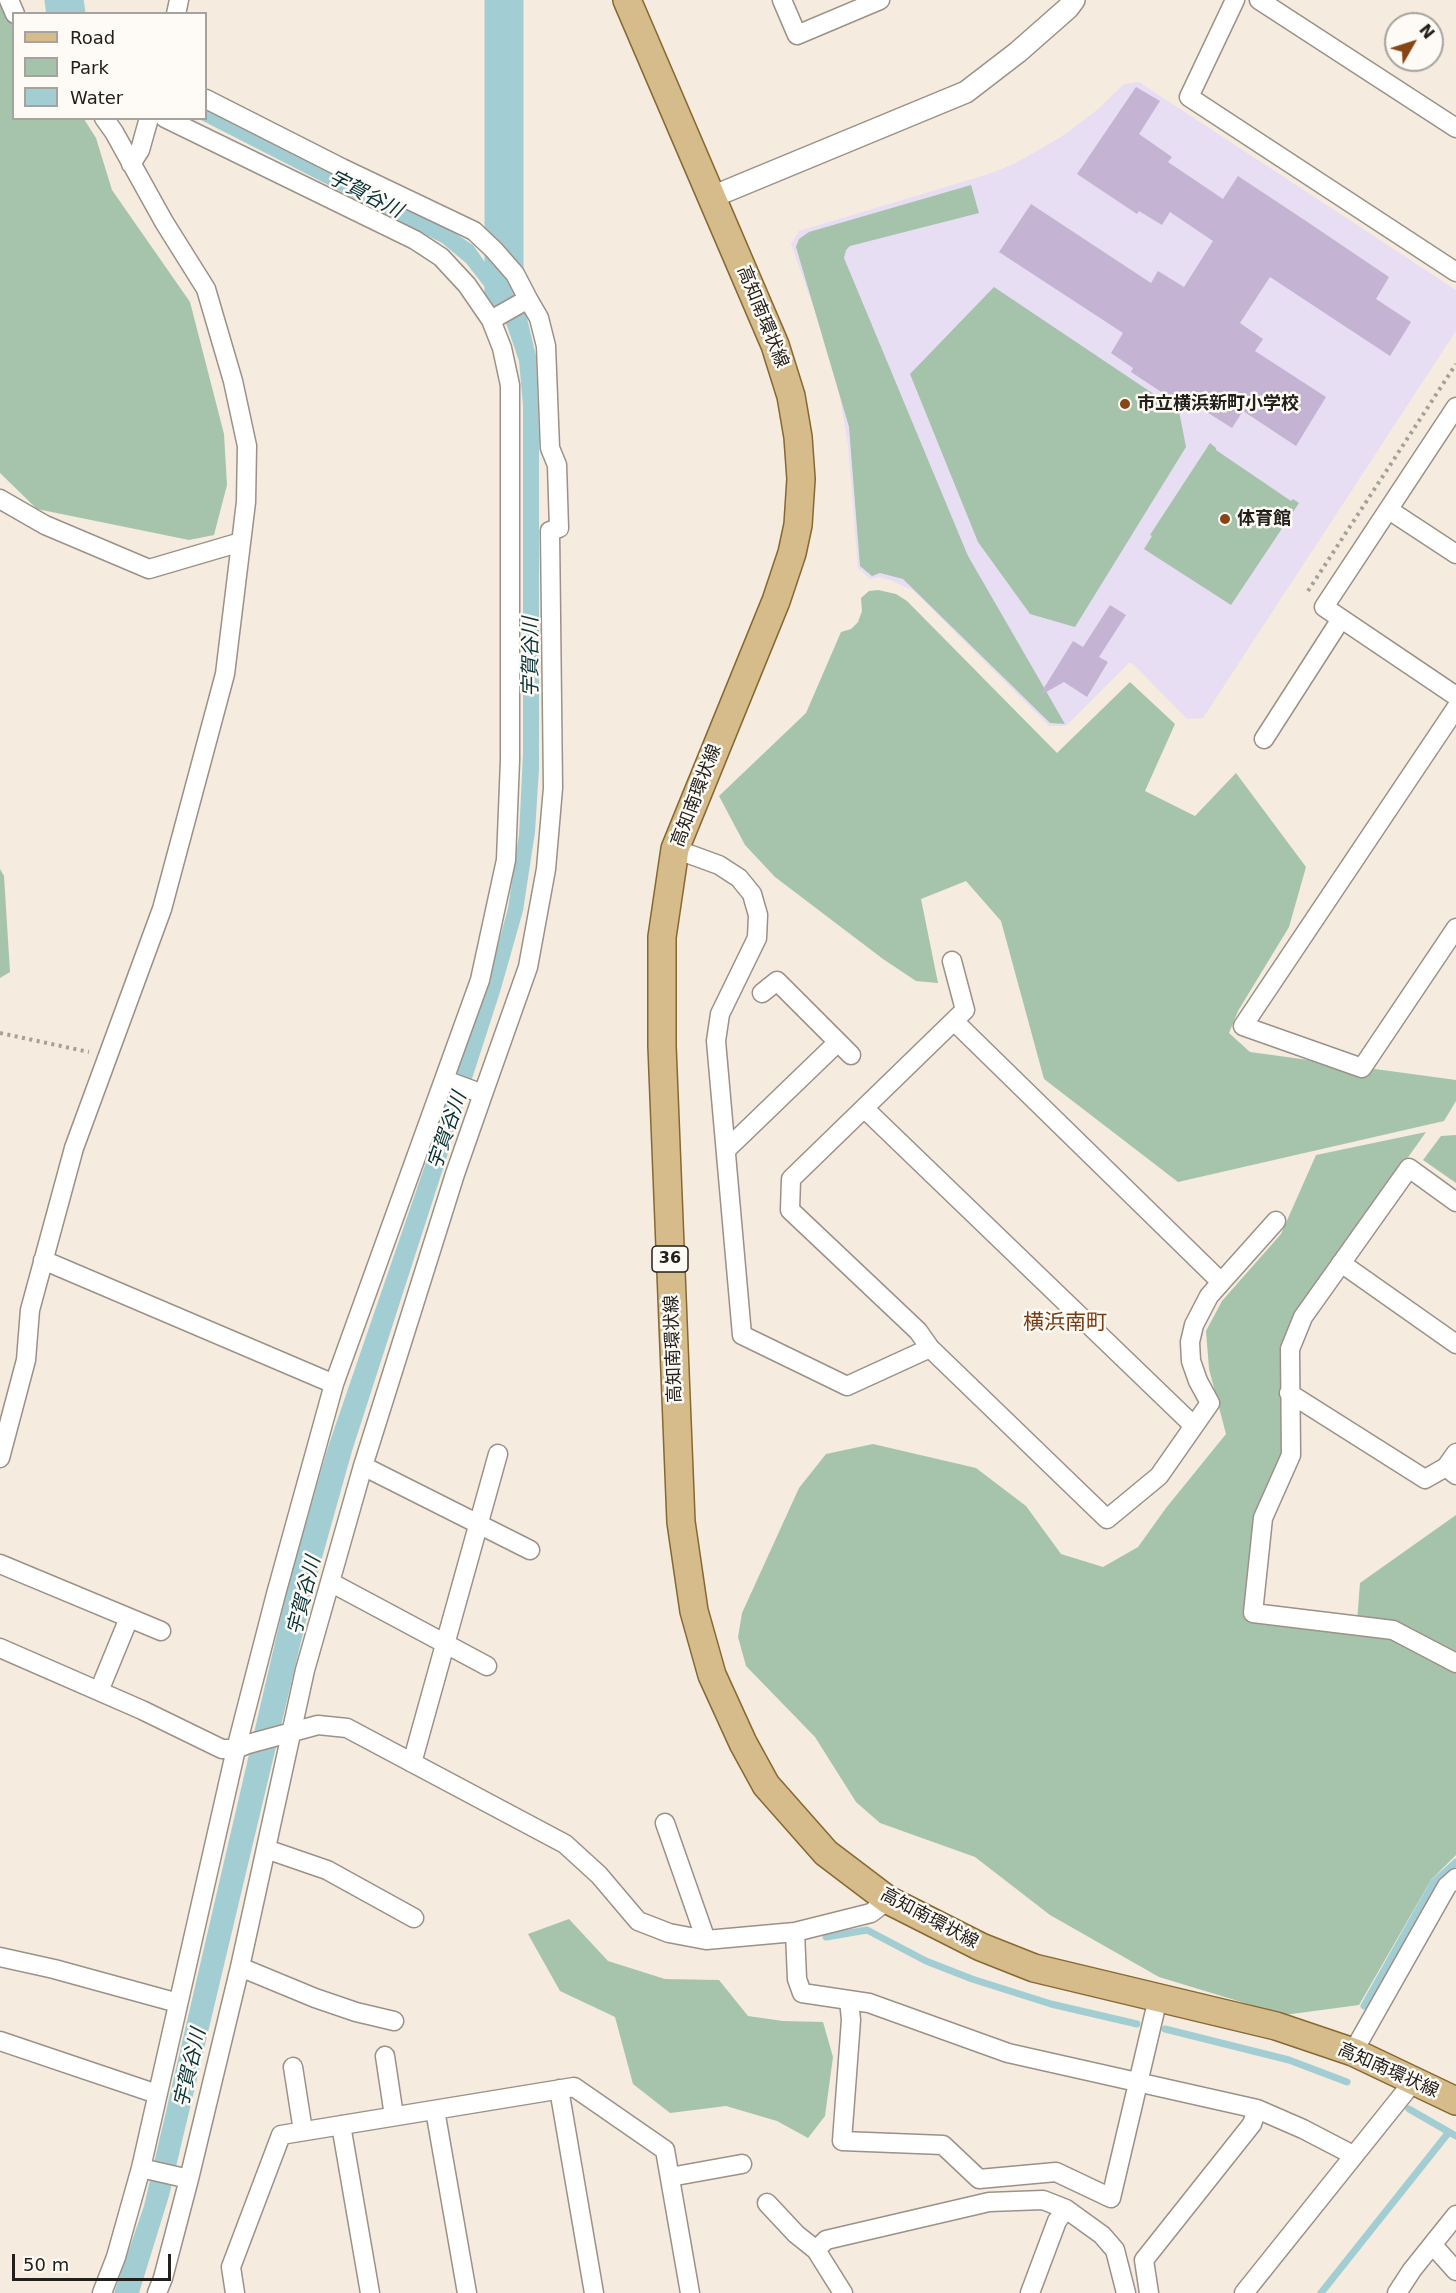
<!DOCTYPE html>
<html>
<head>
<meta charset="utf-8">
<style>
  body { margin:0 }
  #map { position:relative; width:1456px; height:2293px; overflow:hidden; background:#f5ebdf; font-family:"DejaVu Sans",sans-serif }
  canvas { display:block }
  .legend { position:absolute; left:12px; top:12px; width:195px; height:108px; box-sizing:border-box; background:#fefaf5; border:2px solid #a6a39e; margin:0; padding:8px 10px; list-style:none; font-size:18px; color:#23201b }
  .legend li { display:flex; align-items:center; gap:12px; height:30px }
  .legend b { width:30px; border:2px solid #a6a39e }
  .north { position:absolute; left:1384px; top:12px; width:60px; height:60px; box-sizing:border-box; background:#fefaf5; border:2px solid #a6a39e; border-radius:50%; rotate:51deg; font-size:16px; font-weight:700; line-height:24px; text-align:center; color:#23201b }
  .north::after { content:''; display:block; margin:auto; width:21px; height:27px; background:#884516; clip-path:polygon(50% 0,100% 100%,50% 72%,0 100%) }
  .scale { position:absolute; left:12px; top:2254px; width:159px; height:27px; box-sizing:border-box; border:3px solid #23201b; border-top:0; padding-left:8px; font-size:18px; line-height:21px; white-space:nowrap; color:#23201b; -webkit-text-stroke:4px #fefaf5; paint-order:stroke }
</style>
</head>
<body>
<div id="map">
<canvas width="1456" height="2293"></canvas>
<ul class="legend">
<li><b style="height:8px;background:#d6bb8b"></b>Road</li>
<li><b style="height:16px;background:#a5c2ab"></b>Park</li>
<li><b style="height:16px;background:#a2ced3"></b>Water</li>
</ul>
<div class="north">N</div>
<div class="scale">50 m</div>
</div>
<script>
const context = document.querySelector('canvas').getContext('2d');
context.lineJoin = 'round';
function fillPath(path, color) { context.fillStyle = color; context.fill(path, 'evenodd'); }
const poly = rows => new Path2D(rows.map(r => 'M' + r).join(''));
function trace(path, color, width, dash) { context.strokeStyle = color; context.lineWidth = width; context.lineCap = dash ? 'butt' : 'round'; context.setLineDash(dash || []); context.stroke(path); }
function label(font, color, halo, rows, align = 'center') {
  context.font = font + ' "DejaVu Sans","Noto Sans JP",sans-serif'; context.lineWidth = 5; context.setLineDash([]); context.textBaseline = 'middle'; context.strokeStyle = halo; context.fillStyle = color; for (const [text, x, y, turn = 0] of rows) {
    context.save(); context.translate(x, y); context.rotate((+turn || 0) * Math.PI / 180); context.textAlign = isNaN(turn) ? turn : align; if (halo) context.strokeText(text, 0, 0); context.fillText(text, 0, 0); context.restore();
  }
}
const education = poly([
  [1139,82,1456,290,1456,331,1203,718,1187,719,1132,663,1129,663,1066,726,1049,726,914,591,890,580,878,577,870,579,858,568,848,445,839,392,825,340,791,244,799,231,989,174,1016,163,1061,137,1097,110,1124,84]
]);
const green = poly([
  [971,185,979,213,850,246,846,250,844,258,968,556,1065,724,1050,723,903,579,880,573,872,576,860,566,849,427,796,247,799,239,809,232],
  [994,287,1179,411,1186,447,1075,627,1030,614,978,542,910,374],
  [1210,443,1216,448,1216,450,1291,501,1293,499,1299,503,1231,605,1144,549,1152,536,1150,535],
  [1456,1135,1456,1183,1423,1160,1441,1136],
  [1456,1515,1456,1655,1357,1622,1360,1583]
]);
const forest = poly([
  [0,0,13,16,14,118,84,119,96,138,112,190,190,302,224,434,227,485,214,535,189,540,37,509,0,473],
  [878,590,896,594,907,601,1057,753,1130,682,1175,724,1145,791,1195,816,1236,773,1306,867,1289,927,1238,1011,1229,1033,1250,1052,1456,1080,1456,1101,1444,1121,1178,1182,1044,1079,1001,921,966,881,921,899,938,983,916,981,883,959,775,877,745,845,719,796,806,713,841,632,851,629,858,622,862,611,861,598,869,591],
  [0,869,4,876,10,972,0,978],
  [1426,1132,1298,1312,1286,1455,1248,1619,1393,1633,1456,1669,1456,1855,1431,1880,1359,2005,1284,2015,1159,1977,1050,1915,975,1857,880,1823,856,1802,815,1737,746,1666,738,1637,742,1613,799,1488,826,1454,873,1444,976,1468,1026,1506,1061,1554,1103,1567,1138,1547,1166,1508,1226,1434,1209,1369,1206,1331,1222,1301,1281,1234,1316,1155],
  [569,1919,608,1961,665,1979,719,1980,748,2016,783,2021,823,2022,833,2057,825,2116,808,2138,777,2121,726,2106,670,2113,633,2084,615,2017,560,1991,528,1934]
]);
const water = poly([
  [206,107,441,224,473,245,489,268,496,260,513,281,512,287,527,318,536,356,539,436,539,769,535,832,523,911,500,992,352,1451,315,1583,169,2196,139,2293,114,2293,144,2206,290,1578,328,1447,488,982,508,908,519,835,523,754,523,405,519,361,507,326,484,286,466,263,442,243,199,119,206,118]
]);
const stream = poly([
  [826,1937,867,1930,926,1961,972,1979,1051,2004,1137,2024],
  [1364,2006,1434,1882,1456,1862],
  [1165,2029,1289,2060,1347,2082],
  [1409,2109,1456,2136],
  [1321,2293,1449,2132]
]);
const river = poly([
  [64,0,66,14],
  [504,300,504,0]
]);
const building = poly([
  [1136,87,1160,101,1139,134,1172,157,1168,162,1223,199,1238,176,1306,221,1389,277,1376,299,1411,322,1390,356,1270,277,1240,323,1263,339,1255,351,1326,397,1296,446,1243,411,1232,428,1186,399,1181,405,1131,372,1133,368,1111,353,1123,333,999,252,1031,204,1151,283,1158,271,1184,287,1213,241,1170,212,1162,225,1139,211,1137,214,1077,174],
  [1110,605,1126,615,1099,657,1108,662,1087,697,1064,682,1039,696,1073,641,1083,647]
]);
const path = poly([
  [1308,591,1456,364],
  [0,1033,89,1052]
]);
const minor = poly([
  [9,0,15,14],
  [782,0,797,35,880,0],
  [1235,0,1189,97,1456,272],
  [1259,0,1456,128],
  [176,14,179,0],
  [206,99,342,168,474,231,494,250,515,274,528,299],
  [165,118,415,240,441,257,467,285,491,320,528,299,539,318,546,346,550,448,557,465,559,528,550,531,553,788,546,869,528,967,483,1094],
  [131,164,140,150,149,118],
  [1456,407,1324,607,1456,696],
  [0,499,45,525,149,569,241,542],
  [1389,510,1456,554],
  [1456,708,1243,1026,1362,1068,1456,928],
  [1264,739,1341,619],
  [675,849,719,865,739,878,752,894,758,915,757,938,720,1014,716,1041,742,1335,847,1386,930,1348],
  [952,961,965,1010,791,1179,790,1210,918,1331,930,1348,1107,1519,1159,1476,1210,1403,1198,1381,1191,1361,1190,1342,1194,1325,1209,1296,1276,1221],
  [762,993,777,981,851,1055],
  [955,1022,1221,1282],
  [865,1109,1194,1426],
  [726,1150,838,1042],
  [1456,1202,1409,1168,1303,1317,1290,1349,1291,1455,1263,1518,1253,1613,1393,1630,1456,1663],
  [43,1260,334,1384],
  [1341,1263,1456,1344],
  [1289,1393,1425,1479,1446,1467],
  [1456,1453,1446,1467,1456,1475],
  [0,1458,26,1360,30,1310,74,1148,162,909,225,674,246,502,247,446,233,381,206,289,164,222,114,132,104,118],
  [363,1466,530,1550],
  [0,1564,161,1631],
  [330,1582,487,1666],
  [0,1648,142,1710,222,1749,236,1749,248,1744,318,1725,347,1728,565,1844,599,1875,638,1921,669,1933,706,1940,795,1932,871,1913,888,1900],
  [99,1691,129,1618],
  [412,1763,498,1454],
  [665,1823,706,1940],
  [266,1849,327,1870,414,1918],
  [795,1932,797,1979,802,1993,869,2003,1008,2053,1257,2109,1303,2129,1353,2155],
  [0,1957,54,1969,178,2003],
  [240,1967,315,1998,356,2012,394,2021],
  [849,2000,851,2020,842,2141,943,2145,979,2179,1056,2172,1111,2198,1158,1998],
  [0,2041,157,2094],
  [1353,2052,1447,1886,1456,1878],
  [385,2056,394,2116],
  [293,2067,303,2131],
  [559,2089,594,2293],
  [435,2110,467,2293],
  [341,2125,370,2293],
  [141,2168,189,2179],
  [670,2177,742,2164],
  [767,2203,796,2234,816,2250,843,2293],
  [1431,2247,1439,2252,1456,2271],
  [816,2250,826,2240,989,2202,1043,2200,1066,2209,1102,2235,1115,2250,1126,2293],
  [102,2293,116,2257,141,2168,236,1749,276,1594,334,1384,480,980,506,860,510,760,510,385,502,348,491,320],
  [157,2293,163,2278,189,2179,240,1967,305,1670,363,1466,455,1174,483,1094,445,1080],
  [235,2293,231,2267,281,2135,574,2087,665,2150,690,2293],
  [1030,2293,1057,2221,1066,2209],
  [1149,2293,1144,2260,1252,2124,1257,2109],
  [1244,2293,1413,2082],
  [1397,2293,1412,2270,1456,2215]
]);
const tertiary = poly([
  [712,197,966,92,1018,52,1068,8,1074,0]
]);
const primary = poly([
  [627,0,775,345,791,396,798,437,801,479,798,525,792,553,776,601,675,849,662,937,662,1046,681,1522,694,1611,712,1675,743,1743,766,1785,826,1853,888,1900,981,1947,1034,1968,1276,2026,1353,2052,1456,2101]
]);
const markers = [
  [1125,404,6,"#884516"],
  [1225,519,6,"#884516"]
];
const shields = [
  [670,1259,36]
];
const shieldNames = [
  ["36",670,1259]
];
const streetNames = [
  ["高知南環状線",762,317,68],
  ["高知南環状線",697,796,-69],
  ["高知南環状線",674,1349,-92],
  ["高知南環状線",929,1919,28],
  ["高知南環状線",1388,2071,24]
];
const poiNames = [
  ["市立横浜新町小学校",1137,404],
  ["体育館",1237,519]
];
const waterNames = [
  ["宇賀谷川",365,195,27],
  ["宇賀谷川",532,657,-90],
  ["宇賀谷川",448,1131,-71],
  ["宇賀谷川",305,1596,-76],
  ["宇賀谷川",191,2068,-77]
];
const quarterNames = [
  ["横浜南町",1065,1324]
];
fillPath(education, '#e8def3');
fillPath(green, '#a5c2ab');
fillPath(forest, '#a6c4ac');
fillPath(water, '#a2ced3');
trace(stream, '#a2ced3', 7);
trace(river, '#a2ced3', 39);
fillPath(building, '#c4b3d2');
trace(minor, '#9b9186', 21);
trace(tertiary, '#9b9186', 24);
trace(primary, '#866832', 30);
trace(path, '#a79f96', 4, [3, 4.5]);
trace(minor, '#fff', 18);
trace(tertiary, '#fff', 21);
trace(primary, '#d6bb8b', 27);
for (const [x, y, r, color] of markers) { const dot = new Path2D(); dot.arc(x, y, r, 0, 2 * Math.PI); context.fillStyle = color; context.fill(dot); trace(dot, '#fefaf5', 2); }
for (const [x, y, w] of shields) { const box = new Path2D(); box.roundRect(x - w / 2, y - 13, w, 26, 4.5); context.fillStyle = '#fefaf5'; context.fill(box); trace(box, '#23201b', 1.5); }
label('bold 16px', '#23201b', null, shieldNames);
label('18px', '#23201b', '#fefaf5', streetNames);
label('bold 18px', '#23201b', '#fefaf5', poiNames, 'left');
label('italic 20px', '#063337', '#fefaf5', waterNames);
label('21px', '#783c11', '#fefaf5', quarterNames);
</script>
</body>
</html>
